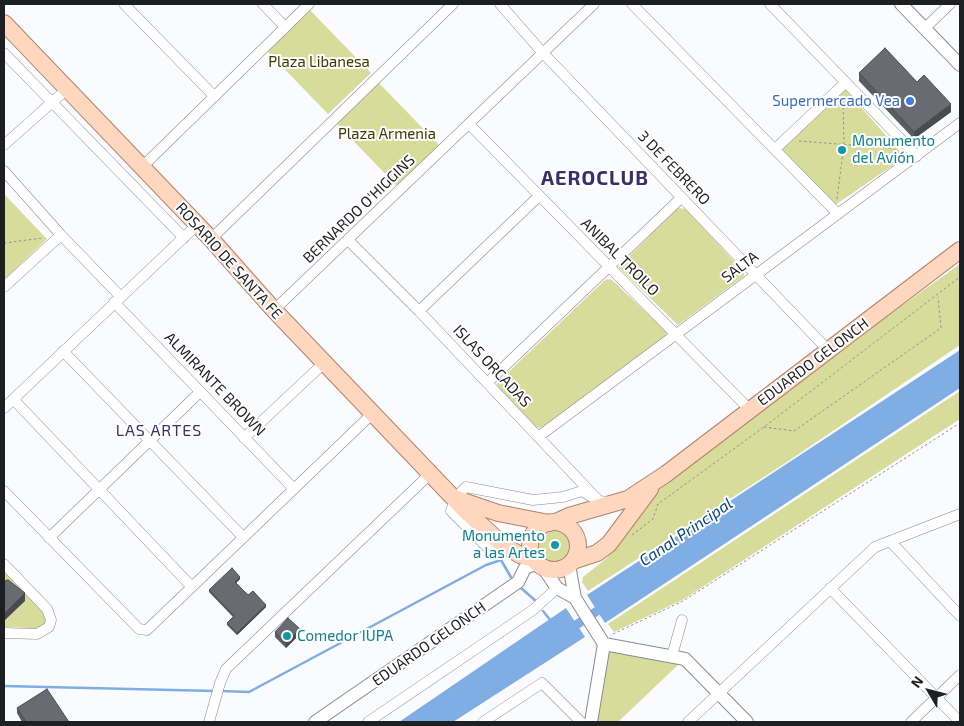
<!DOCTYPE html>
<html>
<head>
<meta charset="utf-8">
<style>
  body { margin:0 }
  #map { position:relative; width:964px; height:726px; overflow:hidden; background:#fafbff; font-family:"Exo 2",sans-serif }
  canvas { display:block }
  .frame { position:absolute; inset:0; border:5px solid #1e1f22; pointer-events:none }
  .north { position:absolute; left:904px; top:666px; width:50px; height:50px; -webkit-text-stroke:4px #fff; paint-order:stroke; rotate:307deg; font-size:14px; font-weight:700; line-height:20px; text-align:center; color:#1e1f22 }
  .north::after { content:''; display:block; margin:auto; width:18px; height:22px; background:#1e1f22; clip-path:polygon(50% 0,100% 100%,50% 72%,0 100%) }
</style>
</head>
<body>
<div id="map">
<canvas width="964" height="726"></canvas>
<div class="frame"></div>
<div class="north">N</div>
</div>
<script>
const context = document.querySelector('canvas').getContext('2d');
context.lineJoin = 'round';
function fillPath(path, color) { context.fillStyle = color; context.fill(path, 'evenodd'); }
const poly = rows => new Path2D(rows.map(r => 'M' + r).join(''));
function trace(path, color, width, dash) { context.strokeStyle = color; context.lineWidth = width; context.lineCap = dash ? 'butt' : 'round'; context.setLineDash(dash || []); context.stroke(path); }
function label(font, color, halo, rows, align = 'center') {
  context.font = font + ' "Exo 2",sans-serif'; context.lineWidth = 4; context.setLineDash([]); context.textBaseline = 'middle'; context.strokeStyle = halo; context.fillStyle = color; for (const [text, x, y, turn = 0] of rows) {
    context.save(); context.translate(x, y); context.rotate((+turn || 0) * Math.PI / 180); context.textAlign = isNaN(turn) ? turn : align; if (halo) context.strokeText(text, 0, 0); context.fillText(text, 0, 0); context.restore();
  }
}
const green = poly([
  [309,9,371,73,328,114,267,51],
  [378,82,439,145,397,186,336,123],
  [844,88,905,157,835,205,779,148],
  [4,194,47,239,4,280],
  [678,208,686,209,744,272,744,276,678,325,618,267],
  [960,264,960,345,787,462,588,591,582,582,583,577,607,558,651,494,870,330,875,325],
  [606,279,612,280,667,332,665,337,544,427,537,428,498,389,497,383],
  [960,391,960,419,684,599,614,632,608,624],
  '538 545a16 16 0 1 1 32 0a16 16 0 1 1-32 0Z',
  [4,569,48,615,45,628,29,631,28,628,4,627],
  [609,651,679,664,618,722,597,722]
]);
const water = poly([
  [960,350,960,388,605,623,587,595],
  [566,608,585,637,453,722,399,722]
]);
const stream = poly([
  [521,588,537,602],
  [543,611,551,621],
  [4,686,215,691],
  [220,691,249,692,486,565,501,560,512,579]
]);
const canal = poly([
  [567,631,606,605]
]);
const path = poly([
  [799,141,890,148,897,151],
  [837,199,844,144,843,97],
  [4,243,43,238],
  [764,427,794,431,941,328,938,297],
  [632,535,653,519,658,504,764,427,960,277],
  [613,634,683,601,960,423]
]);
const minor = poly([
  [124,4,214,96],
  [263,4,285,27],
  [500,4,542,52,828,350],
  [632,4,838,214],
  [770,4,917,156],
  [925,28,950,4],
  [4,53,184,238],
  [469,124,750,410],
  [4,145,67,89],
  [775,149,845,83],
  [142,167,309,4],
  [4,171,61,235,120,296],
  [211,239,453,4],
  [348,240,419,311,599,501,609,502],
  [4,287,61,235],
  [114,302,293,488],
  [274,310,594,4],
  [419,311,539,196],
  [63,351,243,537],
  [487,383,681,198],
  [13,399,192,587],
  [4,408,198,224],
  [538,437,960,123],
  [244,438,324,363],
  [4,491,139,629,147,630,372,414],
  [49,538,200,392],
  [891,542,960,616],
  [506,551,486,546,451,511,455,498,466,487,533,500,563,497,582,491,592,497],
  [4,564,47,609,51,620,49,627,37,634,4,633],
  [830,588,960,722],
  [672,656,682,620],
  [209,722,220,683,226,669,430,474],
  [368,722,533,610,557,588],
  [483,722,542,683,581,722],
  [688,722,875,547,960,514],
  [911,722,960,675]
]);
const tertiary = poly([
  [901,4,960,65],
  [569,565,575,598,604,644,685,659,747,722],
  [542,566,557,588,575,598],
  [315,722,518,582,525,568,538,563],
  [591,722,604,644]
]);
const primary = poly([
  [4,23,211,239,274,310,464,509,503,545,520,555,534,559],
  [457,499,498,513,549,523],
  [556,522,569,516,628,499,666,474,960,250],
  '530 546a24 24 0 1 1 48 0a24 24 0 1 1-48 0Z',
  [573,561,597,553,609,544,650,489]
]);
const wall = poly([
  [859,73,917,82,951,112,914,139,859,81],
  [240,579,236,583,248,595,266,607,237,635,227,625,227,623,233,617,209,592,209,590],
  [275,632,300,634,286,648,275,637],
  [17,708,69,722,22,722,17,713]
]);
const shadedWall = poly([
  [951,104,951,112,914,139,914,132],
  [240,577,240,579,235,584,235,582],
  [25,593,25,601,5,620,5,613],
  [266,605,266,607,237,635,237,633],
  [300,629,300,634,286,648,286,643]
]);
const building = poly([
  [885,48,917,82,924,75,951,104,914,132,859,73,885,48],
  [232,568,240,577,235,582,248,595,253,591,266,605,237,633,227,623,234,616,209,590,232,568],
  [8,580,25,593,5,613,4,612,4,581,8,580],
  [288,618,300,629,286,643,275,632,288,618],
  [47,689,69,722,26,722,17,708,47,689]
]);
const markers = [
  [910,101,5,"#3f7fe0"],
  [842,150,5,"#0f9aa8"],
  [555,545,5,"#0f9aa8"],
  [287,636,5,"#0f9aa8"]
];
const parkNames = [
  ["Plaza Libanesa",319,62],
  ["Plaza Armenia",387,134]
];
const shopNames = [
  ["Supermercado Vea",900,101]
];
const cultureNames = [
  ["Monumento",852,141],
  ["del Avión",852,158],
  ["Monumento",545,536,"right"],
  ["a las Artes",545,553,"right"],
  ["Comedor IUPA",297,636]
];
const streetNames = [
  ["3 DE FEBRERO",674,168,46],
  ["BERNARDO O'HIGGINS",359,209,-44],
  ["ANIBAL TROILO",620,257,45],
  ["ROSARIO DE SANTA FE",229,261,48],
  ["SALTA",740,267,-37],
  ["EDUARDO GELONCH",813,362,-37],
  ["ISLAS ORCADAS",492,366,47],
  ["ALMIRANTE BROWN",215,384,46],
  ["EDUARDO GELONCH",429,644,-35]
];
const neighbourhoodNames = [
  ["LAS ARTES",159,431]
];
const waterNames = [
  ["Canal Principal",686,532,-34]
];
const districtNames = [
  ["AEROCLUB",595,178]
];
fillPath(green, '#d8dc9b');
fillPath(water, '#81ade5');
trace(stream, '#81ade5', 2.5);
trace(canal, '#81ade5', 9);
trace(minor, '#888b93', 11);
trace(tertiary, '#888b93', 14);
trace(primary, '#b0846b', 18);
trace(path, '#8f9094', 1, [2.5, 2.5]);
trace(minor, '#fff', 10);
trace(tertiary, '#fff', 12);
trace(primary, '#ffd6be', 16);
fillPath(wall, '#5a5c63');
fillPath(shadedWall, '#4a4b50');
fillPath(building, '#696b73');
trace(building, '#4a4b50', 1);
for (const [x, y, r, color] of markers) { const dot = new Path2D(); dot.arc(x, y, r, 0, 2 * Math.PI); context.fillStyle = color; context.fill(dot); trace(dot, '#fff', 2); }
label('15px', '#3a3b00', '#fff', parkNames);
label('15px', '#366cbe', '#fff', shopNames, 'right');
label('15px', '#0d838f', '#fff', cultureNames, 'left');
label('15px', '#1e1f22', '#fff', streetNames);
context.letterSpacing = '1px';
label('16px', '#392f6a', '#fff', neighbourhoodNames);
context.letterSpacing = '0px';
label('italic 16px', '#044385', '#fff', waterNames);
context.letterSpacing = '1px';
label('bold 20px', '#392f6a', '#fff', districtNames);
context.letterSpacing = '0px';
</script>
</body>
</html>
